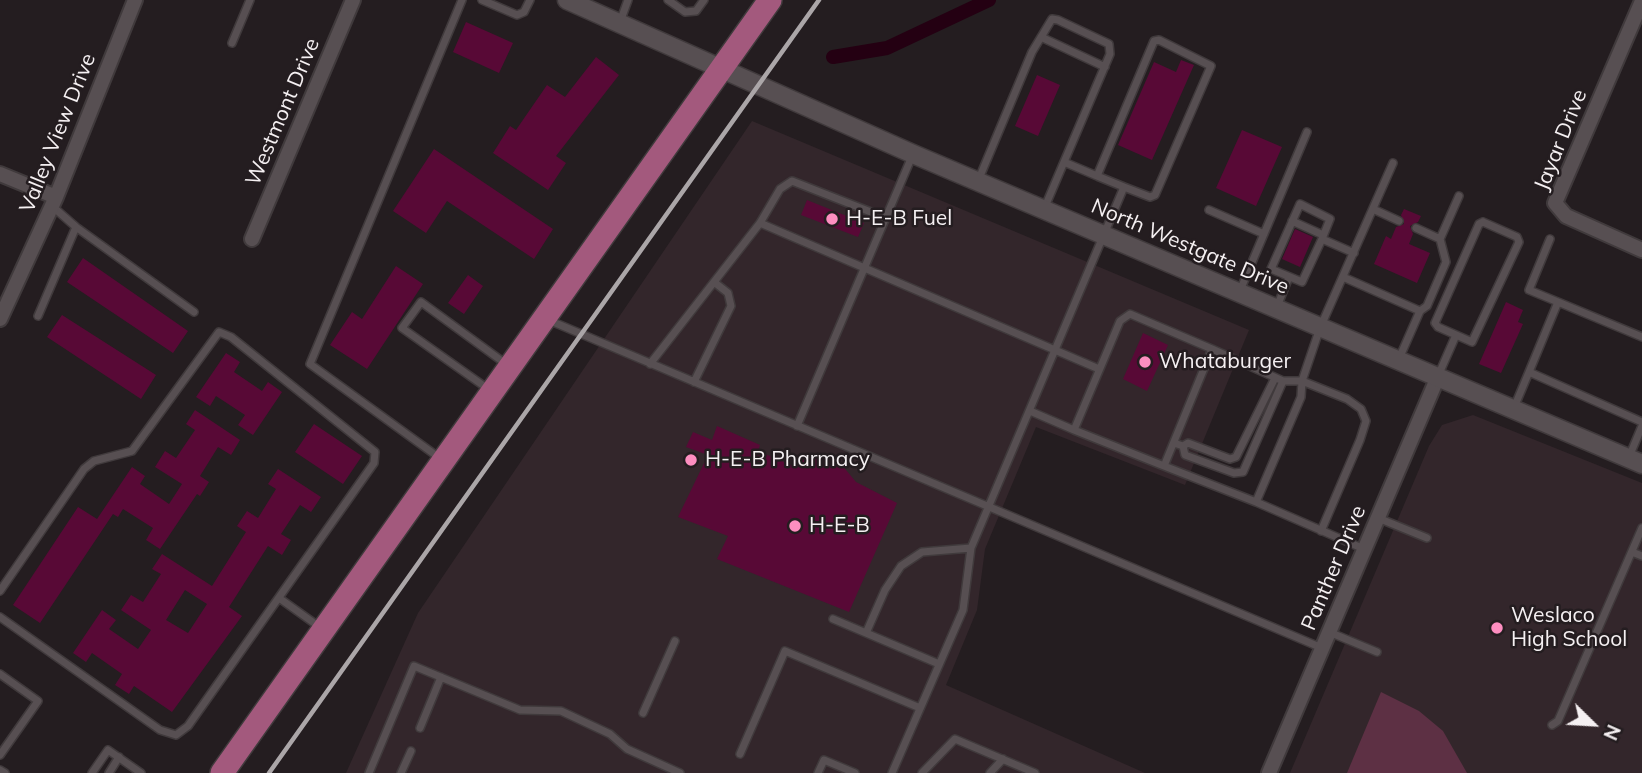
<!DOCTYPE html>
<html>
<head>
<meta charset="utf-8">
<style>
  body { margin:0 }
  #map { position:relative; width:1642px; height:773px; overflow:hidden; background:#241d20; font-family:Mulish,sans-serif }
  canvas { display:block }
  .north { position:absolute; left:1558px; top:689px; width:70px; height:70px; -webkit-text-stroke:5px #241d20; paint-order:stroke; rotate:114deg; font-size:19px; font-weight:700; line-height:28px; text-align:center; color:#f5f0f2 }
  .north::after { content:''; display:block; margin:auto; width:24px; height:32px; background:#f5f0f2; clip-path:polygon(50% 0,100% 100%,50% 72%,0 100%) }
</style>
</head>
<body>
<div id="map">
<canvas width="1642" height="773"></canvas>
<div class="north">N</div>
</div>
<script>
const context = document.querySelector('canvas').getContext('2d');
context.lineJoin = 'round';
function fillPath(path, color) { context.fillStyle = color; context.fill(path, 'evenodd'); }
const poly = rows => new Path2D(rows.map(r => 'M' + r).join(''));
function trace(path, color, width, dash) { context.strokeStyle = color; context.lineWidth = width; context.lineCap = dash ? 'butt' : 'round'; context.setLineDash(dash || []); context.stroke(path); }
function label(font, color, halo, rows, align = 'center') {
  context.font = font + ' Mulish,sans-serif'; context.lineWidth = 5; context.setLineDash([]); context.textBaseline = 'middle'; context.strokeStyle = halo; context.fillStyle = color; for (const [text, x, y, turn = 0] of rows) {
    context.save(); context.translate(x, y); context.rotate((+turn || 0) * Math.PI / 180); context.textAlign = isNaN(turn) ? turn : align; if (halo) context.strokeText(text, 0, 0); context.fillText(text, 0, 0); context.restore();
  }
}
const built = poly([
  [752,121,1249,330,1185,485,1036,427,985,549,977,610,946,685,1145,773,346,773,418,613],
  [1473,415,1642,483,1642,773,1290,773,1429,446,1442,425]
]);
const green = poly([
  [1381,692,1419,711,1443,731,1467,773,1347,773]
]);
const canal = poly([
  [833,57,887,48,989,0]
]);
const building = poly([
  [466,22,513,43,499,73,453,52],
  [596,57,619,75,556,156,566,163,548,190,493,153,510,126,516,130,547,85,565,97],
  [1181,60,1194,65,1152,160,1118,145,1154,62,1176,72],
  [1037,75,1060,85,1038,136,1015,126],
  [1242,130,1282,147,1256,206,1216,188],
  [434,149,553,229,534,259,447,201,426,233,393,211],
  [807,200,864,223,858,237,801,215],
  [1404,209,1421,216,1418,222,1410,226,1413,234,1409,244,1430,253,1417,283,1374,264,1386,236,1391,239,1396,227,1404,224,1401,215],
  [1295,229,1313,237,1300,267,1282,259],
  [83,258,188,331,173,353,67,282],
  [396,266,423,284,367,369,330,345,352,312,362,319],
  [468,275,483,286,464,314,448,303],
  [1506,302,1523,310,1518,322,1523,324,1501,373,1479,364],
  [62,315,156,375,141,399,47,337],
  [1143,333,1168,345,1147,391,1123,379],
  [226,353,240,362,234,372,262,391,268,382,282,392,253,435,238,425,245,415,216,396,210,406,196,397],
  [195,410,240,440,231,455,218,447,200,476,209,482,200,496,197,494,160,549,146,540,153,528,123,509,118,517,113,514,40,623,13,605,78,507,97,519,132,467,145,476,140,484,169,504,182,484,155,467,165,451,176,458,195,430,186,424],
  [314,424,362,456,343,484,295,452],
  [717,426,760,445,758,451,791,465,811,457,832,459,841,464,856,482,897,503,849,612,717,559,728,536,678,517,708,455,686,447,693,432,712,440],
  [278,469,321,497,311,512,300,505,281,534,291,540,282,555,268,546,229,607,242,616,172,712,134,686,129,694,115,685,122,674,92,653,86,662,73,653,102,610,116,620,109,629,138,649,151,630,121,610,131,595,143,602,161,574,152,569,162,554,212,586,246,532,237,526,247,511,258,518,276,489,268,484],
  [185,590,207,604,188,633,166,620]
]);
const service = poly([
  [482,0,517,15,524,12,530,0],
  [668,0,685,12,696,11,704,0],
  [620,22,628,0],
  [1041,37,1105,67],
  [232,43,250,0],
  [1064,162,1097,176],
  [978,181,1032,52,1052,19,1058,20,1109,44,1110,54,1044,209],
  [52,206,76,227,194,312],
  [1373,209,1399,221],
  [1209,210,1264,234],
  [1292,221,1323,235],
  [1483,222,1517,237,1519,242,1472,342,1438,327,1435,323,1479,224,1483,222],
  [760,223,1099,369],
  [1416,228,1440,239],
  [1322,239,1330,219,1300,204,1271,269,1302,282,1322,239,1354,253],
  [1343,277,1420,311,1398,361],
  [1239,293,1307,132],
  [1558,302,1642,337],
  [1276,309,1289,277],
  [1420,311,1427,306,1446,262,1440,239,1459,196],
  [38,316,76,227],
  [546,319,1322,648],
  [1212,349,1283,381,1302,381,1347,399,1361,409,1366,421,1360,440,1321,531],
  [650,364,760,223,780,189,792,181,886,218],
  [1529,372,1558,302,1529,290,1550,239],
  [1438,376,1456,335],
  [694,382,731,306,728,293,714,282],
  [491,391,402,328,421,302,506,364],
  [1513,410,1529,372,1642,422],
  [1030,411,1074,430,1164,466,1212,349,1130,314,1120,321,1074,430],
  [797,426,913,154],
  [1174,443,1183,446,1185,455,1234,473,1243,472,1283,381],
  [1183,446,1188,443,1230,459,1236,457,1275,378],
  [1629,457,1642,426],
  [441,459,310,364,462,0],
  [1164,466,1256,502],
  [1378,518,1427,538],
  [1364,549,1256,502,1301,397,1302,381,1320,328,1393,163],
  [1632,552,1642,556],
  [0,591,84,469,94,461,132,451,219,332,231,337,375,452,374,463,188,726,176,735,160,730,0,617],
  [279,598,321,628],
  [833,619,866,633],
  [1329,632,1377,652],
  [939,664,866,633,885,590,901,566,922,552,971,548],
  [0,674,38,701,0,755],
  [643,713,675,641],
  [1552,725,1558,721,1642,528],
  [420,728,441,677],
  [740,754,785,651,920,708],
  [0,770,5,773],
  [92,773,108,750,141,773],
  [109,773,119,757],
  [369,773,414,666,520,710,561,711,610,734,627,749,680,773],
  [401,773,411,751],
  [818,773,824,760,855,773],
  [892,773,963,610,971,548,1124,187,1150,197,1155,195,1211,66,1159,40,1154,41,1097,176,1124,187],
  [922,773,955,739,1035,773],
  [990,773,1003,759]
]);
const minor = poly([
  [1642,1,1555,203,1566,216,1642,250],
  [0,174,56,197],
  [252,239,353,0],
  [0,319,56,197,135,0],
  [1269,773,1437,379]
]);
const tertiary = poly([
  [567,0,913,154,1642,464]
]);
const primary = poly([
  [222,773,770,0]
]);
const rail = poly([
  [269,773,819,0]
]);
const markers = [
  [832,219,7,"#fd8ec0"],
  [1145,362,7,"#fd8ec0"],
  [691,460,7,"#fd8ec0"],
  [795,526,7,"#fd8ec0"],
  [1497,628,7,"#fd8ec0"]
];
const streetNames = [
  ["Westmont Drive",283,112,-67],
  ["Valley View Drive",58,133,-68],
  ["Jayar Drive",1561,140,-68],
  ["North Westgate Drive",1190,247,23],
  ["Panther Drive",1334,568,-67]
];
const poiNames = [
  ["H-E-B Fuel",846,219],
  ["Whataburger",1159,362],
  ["H-E-B Pharmacy",705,460],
  ["H-E-B",809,526],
  ["Weslaco",1511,616],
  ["High School",1511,640]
];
fillPath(built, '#33262b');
fillPath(green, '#5d3044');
trace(canal, '#240012', 14);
fillPath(building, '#580936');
trace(service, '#403a3c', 10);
trace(minor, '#403a3c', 18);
trace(tertiary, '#403a3c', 21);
trace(primary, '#403a3c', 26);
trace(service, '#574f52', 7);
trace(minor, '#574f52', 14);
trace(tertiary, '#574f52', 18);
trace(primary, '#a3597d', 23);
trace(rail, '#aba6a8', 4.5);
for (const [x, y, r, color] of markers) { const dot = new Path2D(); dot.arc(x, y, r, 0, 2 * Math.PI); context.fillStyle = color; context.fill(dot); trace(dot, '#241d20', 2.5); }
label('21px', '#f5f0f2', '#241d20', streetNames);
label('21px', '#f5f0f2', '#241d20', poiNames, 'left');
</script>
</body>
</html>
